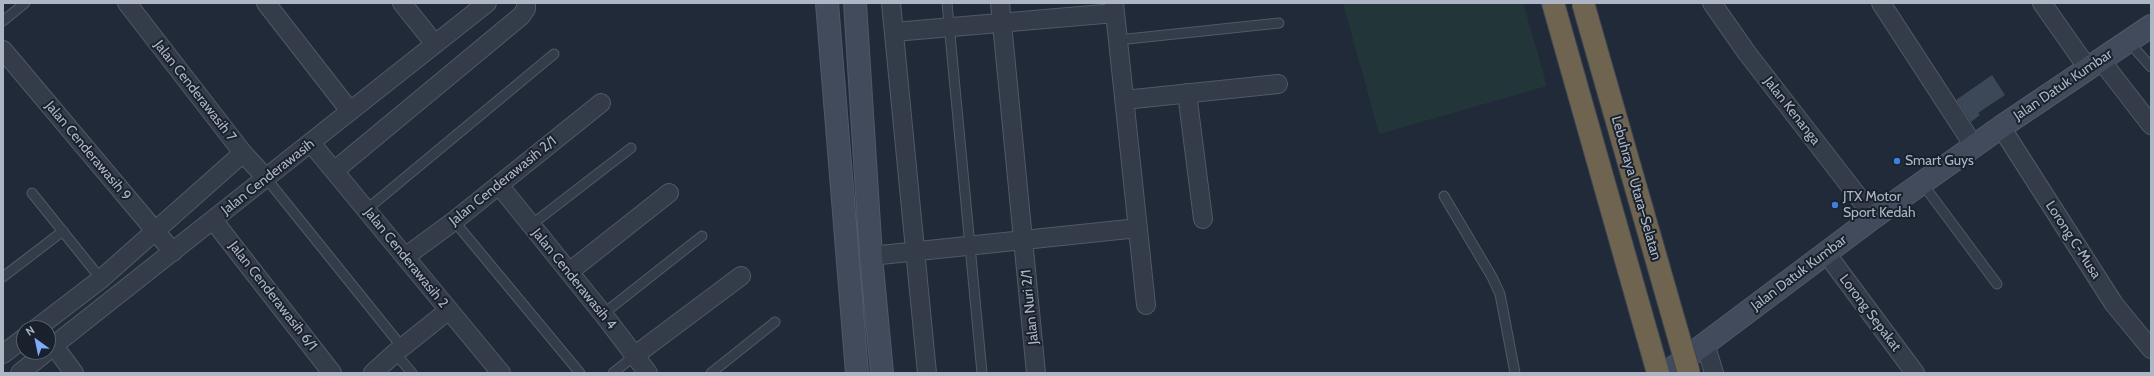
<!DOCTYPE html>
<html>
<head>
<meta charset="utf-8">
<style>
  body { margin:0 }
  #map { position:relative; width:2154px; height:376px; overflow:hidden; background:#202a38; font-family:Cabin,sans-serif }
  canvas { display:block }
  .frame { position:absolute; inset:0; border:4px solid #aeb6c5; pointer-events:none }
  .north { position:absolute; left:16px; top:320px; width:40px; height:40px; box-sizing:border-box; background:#19212d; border:1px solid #555d6a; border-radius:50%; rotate:327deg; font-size:11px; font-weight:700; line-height:16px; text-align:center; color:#aeb6c5 }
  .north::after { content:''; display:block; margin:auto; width:14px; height:18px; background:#7fabf9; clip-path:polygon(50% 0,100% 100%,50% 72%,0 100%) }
</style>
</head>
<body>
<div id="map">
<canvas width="2154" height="376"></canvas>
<div class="frame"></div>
<div class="north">N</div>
</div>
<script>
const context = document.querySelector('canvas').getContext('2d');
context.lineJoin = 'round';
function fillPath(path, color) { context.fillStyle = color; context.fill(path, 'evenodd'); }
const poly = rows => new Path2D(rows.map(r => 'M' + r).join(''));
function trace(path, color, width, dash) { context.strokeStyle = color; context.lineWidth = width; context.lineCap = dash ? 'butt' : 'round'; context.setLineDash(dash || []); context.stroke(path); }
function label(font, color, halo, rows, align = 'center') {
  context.font = font + ' Cabin,sans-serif'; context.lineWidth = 4; context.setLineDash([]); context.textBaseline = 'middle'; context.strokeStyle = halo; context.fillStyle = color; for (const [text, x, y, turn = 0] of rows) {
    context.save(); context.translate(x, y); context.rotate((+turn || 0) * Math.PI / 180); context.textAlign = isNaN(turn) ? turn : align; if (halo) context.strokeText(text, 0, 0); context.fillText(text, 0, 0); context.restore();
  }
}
const green = poly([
  [1343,3,1523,3,1547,86,1379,134]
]);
const building = poly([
  [1992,75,2005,95,1978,113,1980,115,1971,122,1956,100]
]);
const service = poly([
  [947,3,982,373],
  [3,21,25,3],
  [1118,40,1279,23],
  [2128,41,2151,67],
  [266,178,402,347],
  [1922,183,1997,284],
  [32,193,101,279],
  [1444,196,1492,277,1500,294,1515,373],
  [366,210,554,54],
  [454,221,580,373],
  [531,225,631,148],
  [3,277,63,231],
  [603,314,702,236],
  [395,353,412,373],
  [613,373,634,356],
  [711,373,775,322]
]);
const minor = poly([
  [127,3,243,153,266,178],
  [266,3,350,111],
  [402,3,435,44],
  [891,3,927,373],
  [1000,3,1036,373],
  [1114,3,1146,305],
  [1712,3,1747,53,1874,217],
  [1881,3,1974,146],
  [2042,3,2087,67],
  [894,32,1115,13],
  [3,50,173,252],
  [2100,59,2151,125],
  [1187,93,1203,219],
  [1124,100,1278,84],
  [2001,127,2114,304,2151,349],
  [311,143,501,373],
  [334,171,521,16,526,9,526,3],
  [499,185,603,314,648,373],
  [213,220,332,373],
  [1826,253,1915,373],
  [871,256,1138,228],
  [405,257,454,221,601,103],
  [569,272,669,193],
  [37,328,101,279,243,153],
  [1705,343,1714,373],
  [54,346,74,373],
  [48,350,487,3],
  [3,354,24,338],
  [634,356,741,276],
  [20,373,46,352],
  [373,373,395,353,449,310]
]);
const secondary = poly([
  [827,3,857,373],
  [855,3,871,256,882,373],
  [1666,373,1874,217,2001,127,2151,26]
]);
const motorway = poly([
  [1553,3,1658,373]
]);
const motorwayBridge = poly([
  [1583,3,1689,373]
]);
const markers = [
  [1897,161,4,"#3f7fe0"],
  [1835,205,4,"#3f7fe0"]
];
const streetNames = [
  ["Jalan Datuk Kumbar",2063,85,-34],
  ["Jalan Cenderawasih 7",195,91,52],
  ["Jalan Kenanga",1792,111,52],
  ["Jalan Cenderawasih 9",88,151,50],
  ["Jalan Cenderawasih",268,177,-38],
  ["Jalan Cenderawasih 2/1",503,181,-39],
  ["Lebuhraya Utara–Selatan",1636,188,74],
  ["Lorong C-Musa",2073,240,57],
  ["Jalan Cenderawasih 2",406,258,51],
  ["Jalan Datuk Kumbar",1799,273,-37],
  ["Jalan Cenderawasih 4",574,279,51],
  ["Jalan Cenderawasih 6/1",273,296,52],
  ["Jalan Nuri 2/1",1030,307,-96],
  ["Lorong Sepakat",1870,313,53]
];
const poiNames = [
  ["Smart Guys",1905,161],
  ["JTX Motor",1843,197],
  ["Sport Kedah",1843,213]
];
fillPath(green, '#223639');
fillPath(building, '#3c4858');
trace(service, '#515966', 11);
trace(minor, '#515966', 20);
trace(secondary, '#515966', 24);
trace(motorway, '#3e4653', 24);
trace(service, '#343c49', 9);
trace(minor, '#343c49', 18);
trace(secondary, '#414b5c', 22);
trace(motorway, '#6f6450', 22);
trace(motorwayBridge, '#3e4653', 24, []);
trace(motorwayBridge, '#6f6450', 22);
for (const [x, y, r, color] of markers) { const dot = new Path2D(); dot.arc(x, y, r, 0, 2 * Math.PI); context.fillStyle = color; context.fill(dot); trace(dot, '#19212d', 1.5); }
label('14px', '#aeb6c5', '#19212d', streetNames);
label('14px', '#aeb6c5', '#19212d', poiNames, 'left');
</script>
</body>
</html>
